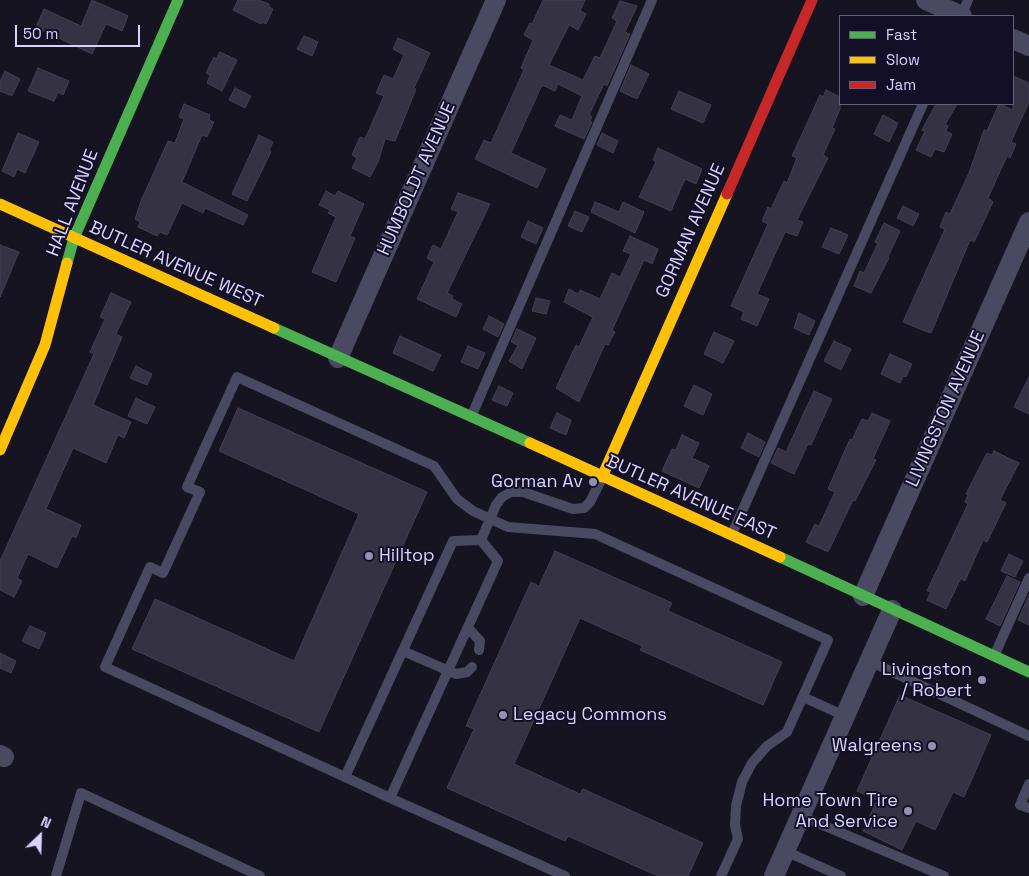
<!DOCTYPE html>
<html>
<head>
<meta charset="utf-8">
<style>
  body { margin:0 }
  #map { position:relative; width:1029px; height:876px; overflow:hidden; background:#161421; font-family:"Space Grotesk",sans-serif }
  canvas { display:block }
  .legend { position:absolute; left:839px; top:15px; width:175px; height:90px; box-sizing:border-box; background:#130f26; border:1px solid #625e7d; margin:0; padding:6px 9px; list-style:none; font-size:15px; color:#d9d4ff }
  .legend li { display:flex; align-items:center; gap:10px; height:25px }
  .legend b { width:25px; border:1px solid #625e7d }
  .north { position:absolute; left:15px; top:811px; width:50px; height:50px; -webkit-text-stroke:4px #130f26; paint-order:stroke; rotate:24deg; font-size:14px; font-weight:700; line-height:20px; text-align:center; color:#d9d4ff }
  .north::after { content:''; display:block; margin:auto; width:18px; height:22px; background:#d9d4ff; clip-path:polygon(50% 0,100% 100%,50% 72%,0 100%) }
  .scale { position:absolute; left:15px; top:25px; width:125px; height:22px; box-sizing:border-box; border:2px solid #d9d4ff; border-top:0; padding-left:6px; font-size:15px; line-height:18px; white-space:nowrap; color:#d9d4ff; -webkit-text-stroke:4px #130f26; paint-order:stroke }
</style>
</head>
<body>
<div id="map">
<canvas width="1029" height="876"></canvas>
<ul class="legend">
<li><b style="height:6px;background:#4caf50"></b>Fast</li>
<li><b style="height:6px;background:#ffc107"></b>Slow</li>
<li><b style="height:6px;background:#c62828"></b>Jam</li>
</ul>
<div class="north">N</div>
<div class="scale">50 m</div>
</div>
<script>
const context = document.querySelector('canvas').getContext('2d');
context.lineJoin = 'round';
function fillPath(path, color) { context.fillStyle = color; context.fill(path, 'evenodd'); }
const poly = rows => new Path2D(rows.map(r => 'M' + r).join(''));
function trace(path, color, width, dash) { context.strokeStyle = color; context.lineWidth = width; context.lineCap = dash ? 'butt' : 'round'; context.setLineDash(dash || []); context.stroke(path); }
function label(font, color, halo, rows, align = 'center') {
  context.font = font + ' "Space Grotesk",sans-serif'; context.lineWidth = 4; context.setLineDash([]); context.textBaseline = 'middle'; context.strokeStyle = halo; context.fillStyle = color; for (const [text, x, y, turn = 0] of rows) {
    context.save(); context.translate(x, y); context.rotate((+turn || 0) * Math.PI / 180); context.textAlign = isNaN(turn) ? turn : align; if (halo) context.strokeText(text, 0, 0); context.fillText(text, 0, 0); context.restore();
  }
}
const building = poly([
  [92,0,128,16,122,31,106,24,92,54,36,27,44,9,81,26,92,0],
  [238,0,258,0,269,4,269,7,273,9,266,24,262,22,261,24,233,10,238,0],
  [543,0,585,0,580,11,586,14,578,30,569,25,549,65,583,80,595,56,600,58,617,21,612,18,620,1,637,6,625,32,630,34,607,86,604,84,589,115,592,117,590,121,592,122,584,139,555,126,560,115,572,120,582,96,558,84,555,91,542,85,511,153,546,169,537,188,475,159,484,140,491,143,524,70,521,68,533,40,524,35,530,23,532,24,543,0],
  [304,36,318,42,312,56,297,49,304,36],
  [398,38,430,53,414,88,416,89,395,141,385,139,378,162,370,177,352,168,357,158,352,155,360,137,365,139,384,96,376,93,384,75,393,79,404,55,393,49,398,38],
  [220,52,237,60,222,91,207,83,210,75,206,73,214,57,216,59,220,52],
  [631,65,649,74,637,99,620,91,631,65],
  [38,68,69,81,63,95,58,92,54,101,28,91,38,68],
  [5,71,20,79,12,96,0,91,0,82,5,71],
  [1013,76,1029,83,1029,102,1011,142,1016,144,1010,158,1007,156,988,198,993,202,974,242,970,240,931,333,925,331,903,322,945,229,940,227,946,212,950,214,969,173,984,130,987,131,999,104,1013,110,1013,76],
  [235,88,251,96,245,108,229,100,235,88],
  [826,90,840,97,840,109,832,128,835,129,823,155,828,158,797,220,803,222,797,236,785,232,757,294,769,299,757,326,741,319,744,312,731,306,768,224,762,221,768,207,771,209,784,181,787,183,797,158,792,156,820,95,823,97,826,90],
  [679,91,711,105,703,123,671,109,679,91],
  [184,104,210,115,209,120,214,122,207,137,202,135,182,182,248,215,243,225,205,208,203,213,182,203,167,235,160,232,157,236,138,227,140,222,135,219,141,201,168,141,175,143,184,119,179,117,184,104],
  [936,104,957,104,945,125,948,126,946,131,952,134,944,152,935,149,931,157,916,150,925,131,922,130,936,104],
  [883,115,898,123,889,142,874,134,883,115],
  [18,133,39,142,25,173,17,169,14,177,2,171,18,133],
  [602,133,618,141,613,153,597,145,602,133],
  [259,135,273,142,269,151,271,152,247,201,232,194,259,135],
  [658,148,702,169,696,184,685,179,671,211,639,197,656,162,653,160,658,148],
  [326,191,335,196,338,191,364,204,350,236,355,238,336,282,312,272,336,217,328,213,330,210,319,205,326,191],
  [458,193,490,204,447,293,453,296,452,299,462,304,456,317,417,299,434,262,427,258,433,245,441,249,458,212,451,209,458,193],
  [595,202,619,212,623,202,644,212,635,233,591,212,595,202],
  [903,206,919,214,913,226,897,218,903,206],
  [575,211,589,217,582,232,568,226,575,211],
  [528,221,543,228,536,244,521,237,528,221],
  [884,223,900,231,888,257,889,258,871,293,854,286,860,271,864,273,878,243,875,242,884,223],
  [831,228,848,235,839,254,822,247,831,228],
  [630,236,658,249,652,264,644,260,612,330,615,332,608,345,605,344,579,402,556,388,576,345,579,347,593,317,564,302,569,289,578,294,580,290,600,299,612,273,620,277,631,254,623,251,630,236],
  [0,245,19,252,0,297,0,245],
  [111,293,131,302,116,334,122,337,93,405,131,422,124,438,118,435,106,463,73,448,46,509,81,525,76,538,72,536,57,568,28,554,17,578,22,581,14,597,0,590,0,561,94,354,90,352,105,319,100,317,111,293],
  [536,298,550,301,546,314,532,311,536,298],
  [799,313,815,321,809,335,794,328,799,313],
  [489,316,504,324,498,337,483,329,489,316],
  [517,329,536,338,522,369,509,361,518,345,511,342,517,329],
  [714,332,734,341,723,363,704,354,714,332],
  [400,336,441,355,433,371,393,353,400,336],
  [834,341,851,349,841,370,824,361,834,341],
  [468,346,485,353,478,369,461,362,468,346],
  [890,354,912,364,906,377,903,376,900,383,881,374,890,354],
  [136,366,152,374,147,385,130,378,136,366],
  [1029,377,1029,414,1014,407,1029,377],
  [694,385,712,394,703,415,684,406,694,385],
  [499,386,513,393,507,406,492,400,499,386],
  [814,391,832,399,811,445,808,444,794,474,771,463,778,448,786,452,814,391],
  [136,398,155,407,147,424,128,416,136,398],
  [238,408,427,492,319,732,132,649,155,599,294,661,359,514,219,451,238,408],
  [557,413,571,420,566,435,550,428,557,413],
  [872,413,890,421,873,459,876,460,855,501,853,500,828,552,806,542,815,524,819,526,835,492,828,489,850,439,852,440,862,419,868,421,872,413],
  [748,433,765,442,759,457,741,448,748,433],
  [682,435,699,443,692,458,709,466,699,488,662,471,672,449,676,450,682,435],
  [994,451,1019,463,1000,500,1006,503,987,542,983,540,965,581,961,578,946,609,927,600,931,592,927,591,968,504,965,502,968,495,966,494,987,453,992,455,994,451],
  [555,551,672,603,668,611,782,662,763,705,640,650,642,646,580,618,514,764,580,794,583,789,703,843,688,876,658,876,568,836,565,841,447,788,474,729,466,726,531,582,539,586,555,551],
  [1009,554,1023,561,1015,577,1001,571,1009,554],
  [1007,576,1020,582,1000,626,986,619,1007,576],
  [1029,595,1029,625,1018,620,1029,595],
  [30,626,46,633,39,649,22,641,30,626],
  [0,653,16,661,11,673,0,668,0,653],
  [900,695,991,735,964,797,953,792,935,830,916,821,902,850,863,831,877,800,857,791,900,695]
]);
const lane = poly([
  [961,16,968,0],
  [471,417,652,0],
  [732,534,923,104],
  [481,540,453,541,345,777,390,798,498,561,481,540,496,505,502,497,511,492,523,492,573,509,584,508,590,502,602,478],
  [468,628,480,641,479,650],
  [403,651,456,674,467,672,472,667],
  [995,654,1029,578],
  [869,661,1029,736],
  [803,697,845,716],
  [345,777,105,667,150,567,163,573,200,492,187,487,237,377,434,466,457,499,473,511,508,527,595,534,828,640,787,732,767,746,752,763,742,782,736,806,735,825,738,839,721,876],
  [1029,784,1020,805,1029,808],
  [390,798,565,876],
  [801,816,944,876],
  [785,851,841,876],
  [56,876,81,793,260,876]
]);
const street = poly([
  [926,0,962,16],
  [1013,39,1029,46],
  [338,358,496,0],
  [863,596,1029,222],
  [0,755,4,757],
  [774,876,892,610]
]);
const fast = poly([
  [67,263,74,238,178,0],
  [274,328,530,443],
  [780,557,1029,672]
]);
const slow = poly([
  [0,204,274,328],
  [530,443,780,557],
  [0,450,45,345,67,263],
  [602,477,727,194]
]);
const jam = poly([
  [727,194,812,0]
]);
const markers = [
  [593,482,5,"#9591b1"],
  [369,556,5,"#9591b1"],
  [982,680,5,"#9591b1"],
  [503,715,5,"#9591b1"],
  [932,746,5,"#9591b1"],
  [908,811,5,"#9591b1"]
];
const streetNames = [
  ["HUMBOLDT AVENUE",417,179,-66],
  ["HALL AVENUE",73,203,-69],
  ["GORMAN AVENUE",691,231,-66],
  ["BUTLER AVENUE WEST",176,265,24],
  ["LIVINGSTON AVENUE",946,409,-66],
  ["BUTLER AVENUE EAST",691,498,24]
];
const poiNames = [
  ["Gorman Av",583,482],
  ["Hilltop",379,556,"left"],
  ["Livingston",972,670],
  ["/ Robert",972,691],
  ["Legacy Commons",513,715,"left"],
  ["Walgreens",922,746],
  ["Home Town Tire",898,801],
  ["And Service",898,822]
];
fillPath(building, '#343243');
trace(building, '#433f54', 1);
trace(lane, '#4a4962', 10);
trace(street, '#4a4962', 20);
trace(fast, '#4caf50', 11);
trace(slow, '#ffc107', 11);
trace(jam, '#c62828', 11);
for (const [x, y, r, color] of markers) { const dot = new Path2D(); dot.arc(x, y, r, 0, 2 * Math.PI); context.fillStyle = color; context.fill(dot); trace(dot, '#130f26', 2); }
label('18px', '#d9d4ff', '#130f26', streetNames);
label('18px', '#d9d4ff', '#130f26', poiNames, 'right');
</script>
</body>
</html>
